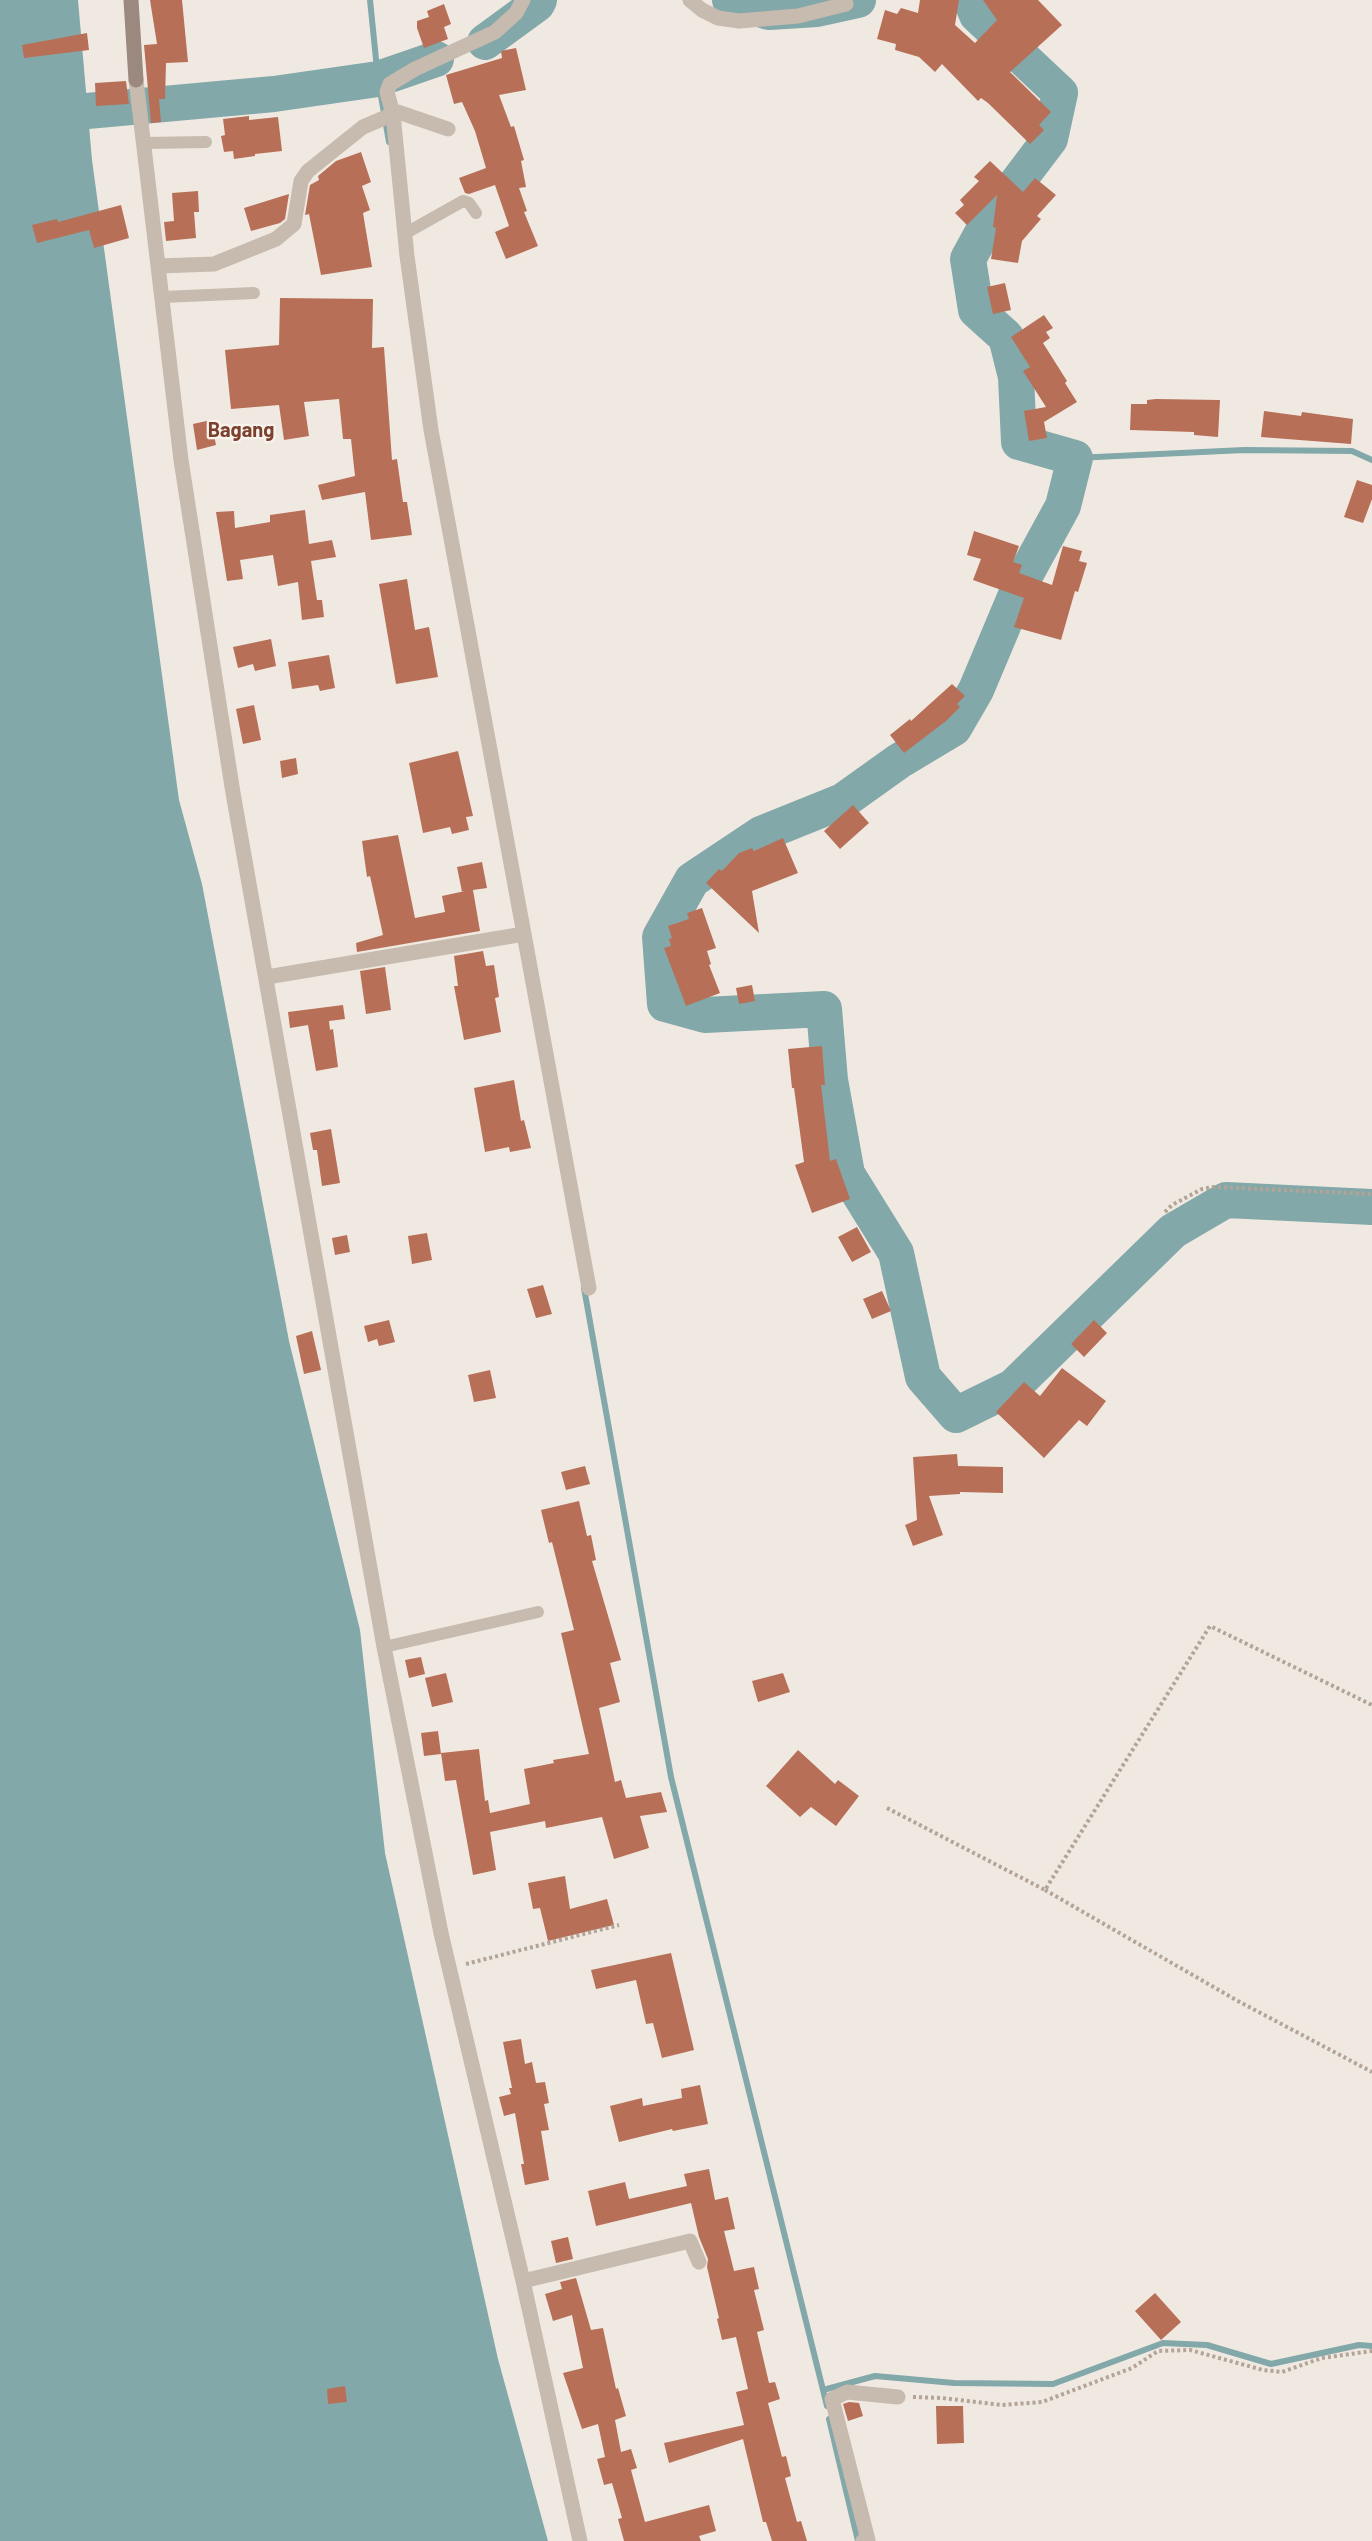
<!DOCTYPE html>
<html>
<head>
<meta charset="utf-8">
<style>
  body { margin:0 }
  canvas { display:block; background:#f0e9e1 }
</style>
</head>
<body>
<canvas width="1372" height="2541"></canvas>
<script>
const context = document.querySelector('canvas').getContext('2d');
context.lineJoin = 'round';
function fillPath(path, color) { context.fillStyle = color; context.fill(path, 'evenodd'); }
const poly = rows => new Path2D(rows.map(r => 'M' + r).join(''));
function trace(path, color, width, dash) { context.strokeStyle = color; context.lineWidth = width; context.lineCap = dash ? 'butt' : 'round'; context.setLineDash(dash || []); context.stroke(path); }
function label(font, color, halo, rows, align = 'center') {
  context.font = font + ' Barlow,sans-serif'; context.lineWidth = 4.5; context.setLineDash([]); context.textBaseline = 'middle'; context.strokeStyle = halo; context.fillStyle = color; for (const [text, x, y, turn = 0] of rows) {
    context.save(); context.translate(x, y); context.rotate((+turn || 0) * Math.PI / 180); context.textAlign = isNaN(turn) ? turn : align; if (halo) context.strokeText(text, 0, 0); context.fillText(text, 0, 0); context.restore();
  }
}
const water = poly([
  [0,0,78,0,92,160,179,800,202,884,289,1341,360,1630,385,1853,498,2359,548,2541,0,2541]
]);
const stream = poly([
  [370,0,378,79,389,142],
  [1075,458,1244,450,1352,451,1372,460],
  [584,1288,671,1777,827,2406],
  [823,2390,875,2376,954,2383,1053,2384,1163,2343,1207,2345,1271,2364,1359,2345,1372,2346],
  [829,2419,858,2541]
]);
const river = poly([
  [730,0,769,12,817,9,858,0],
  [971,0,977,15,1060,93,1050,139,991,217,968,259,976,310,1006,337,1016,377,1019,442,1075,458,1063,506,1021,583,976,690,954,728,899,761,843,801,761,834,692,880,660,937,665,1004,705,1015,824,1009,830,1080,847,1174,896,1253,923,1377,956,1415,1013,1387,1173,1231,1226,1200,1372,1207],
  [485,42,537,4,539,0],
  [0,129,65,113,274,94,378,79,436,59]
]);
const building = poly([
  [150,0,182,0,188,62,166,63,165,99,159,99,161,122,151,123,144,45,157,44],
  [920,0,959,0,955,25,975,43,997,20,983,0,1038,0,1062,25,1010,72,1051,112,1039,125,1044,130,1030,144,988,103,981,98,978,101,942,64,935,72,919,57,895,50,896,44,877,39,885,10,897,14,901,8,918,13],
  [444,4,451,24,444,27,448,39,424,48,417,28,417,21,429,17,427,11],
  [87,33,89,50,24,58,22,45],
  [516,48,526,90,499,95,511,127,514,126,524,160,521,161,526,187,519,188,527,211,524,212,538,246,506,259,495,232,509,226,495,185,469,194,465,193,459,178,486,168,475,131,462,102,454,104,446,75,502,58,501,51],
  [126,81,129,104,96,106,95,83],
  [249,116,249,120,278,117,282,151,255,154,255,156,234,159,233,151,224,152,221,136,225,135,223,119],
  [361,152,371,182,362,186,370,210,363,213,372,267,321,275,309,214,305,215,310,185,319,180,318,176,336,161],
  [990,161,1023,192,1035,178,1056,195,1037,216,1041,219,1022,241,1018,263,991,259,996,228,993,227,997,195,967,225,955,213,964,205,960,200,979,181,974,177],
  [198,191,199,212,194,212,196,238,166,241,164,222,174,221,172,193],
  [289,194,285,219,280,223,251,231,244,208],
  [121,205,129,238,94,248,89,230,37,243,32,225,57,219,58,222],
  [1005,283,1011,310,993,314,987,287],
  [280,298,373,299,372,348,384,347,392,460,397,459,403,502,407,502,412,535,371,540,365,492,322,500,318,485,355,476,351,439,343,439,339,399,304,402,309,436,284,440,279,405,231,409,225,350,279,345],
  [1044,315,1053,328,1046,332,1050,338,1043,343,1067,381,1065,383,1077,402,1044,422,1047,438,1029,441,1024,411,1046,407,1023,371,1030,367,1011,337],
  [1156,399,1220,400,1218,437,1194,435,1194,432,1130,430,1131,404,1147,404,1147,400],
  [1264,411,1301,416,1302,412,1353,419,1351,444,1261,437],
  [211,420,216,445,197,450,193,424],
  [1357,480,1372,485,1372,499,1363,523,1344,517],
  [305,510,309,544,332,540,336,557,311,561,317,600,322,600,324,617,302,620,298,582,278,586,273,555,240,560,243,579,227,581,216,512,234,511,235,528,270,522,270,515],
  [974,531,1019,546,1013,562,1022,565,1019,573,1052,585,1063,546,1082,551,1079,561,1087,563,1078,592,1075,591,1061,640,1014,627,1024,598,973,580,981,559,967,555],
  [407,579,415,630,429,627,438,677,396,684,379,584],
  [271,639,276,666,255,671,253,664,238,668,233,647],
  [329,655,335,688,320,691,318,685,292,689,288,662],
  [952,684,965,696,957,704,960,707,946,721,904,753,890,735,910,719,911,721],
  [254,705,261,740,243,744,236,709],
  [458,751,473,816,466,817,469,830,452,834,450,827,423,833,409,763],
  [296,758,298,774,282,778,280,761],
  [853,805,869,823,840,849,824,831],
  [398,835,415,918,445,912,442,896,465,891,462,892,457,867,482,862,487,888,473,890,480,931,357,952,356,943,383,935,370,876,367,877,362,841],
  [783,838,798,873,752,891,759,933,706,883,719,869,722,871,739,853,752,848,754,851],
  [702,908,716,948,707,951,711,964,709,965,720,993,686,1006,664,948,671,946,669,939,672,938,668,926,689,919,687,913],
  [483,951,486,966,494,965,499,997,495,998,501,1032,464,1040,454,986,458,986,454,956],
  [385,967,391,1010,366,1014,360,971],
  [752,985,755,1001,739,1004,736,988],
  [343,1005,345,1019,329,1021,330,1030,333,1029,338,1067,316,1071,308,1025,290,1028,288,1012],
  [822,1046,825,1085,821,1085,830,1161,836,1159,850,1199,812,1213,795,1165,804,1162,794,1088,792,1088,788,1049],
  [514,1080,521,1121,524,1120,531,1148,510,1152,509,1147,485,1152,474,1088],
  [331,1129,340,1183,322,1186,317,1150,313,1150,310,1133],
  [857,1227,871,1252,852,1262,838,1237],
  [427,1233,432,1260,412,1264,408,1236],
  [347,1235,350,1252,335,1255,332,1238],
  [543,1285,552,1314,536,1318,527,1289],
  [882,1291,891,1311,872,1319,863,1299],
  [389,1320,395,1342,379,1346,377,1339,368,1342,364,1326],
  [1094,1320,1107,1333,1084,1357,1071,1344],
  [312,1331,321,1370,304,1374,296,1336],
  [1062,1368,1106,1401,1087,1426,1079,1420,1044,1458,996,1412,1024,1382,1040,1396],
  [490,1370,496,1398,474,1402,468,1375],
  [957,1454,958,1466,1003,1467,1003,1493,960,1492,960,1494,929,1496,943,1535,913,1546,905,1525,917,1520,913,1457],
  [585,1466,590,1484,566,1490,561,1472],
  [579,1501,587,1536,591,1535,596,1560,592,1561,621,1660,610,1663,620,1702,599,1708,615,1782,621,1780,626,1798,661,1792,667,1812,640,1816,649,1848,614,1859,602,1817,546,1828,545,1821,490,1832,496,1870,473,1875,456,1780,445,1781,441,1753,479,1749,485,1801,488,1800,490,1813,530,1804,524,1769,554,1763,553,1760,589,1754,561,1633,574,1630,552,1542,549,1543,541,1510],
  [421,1657,425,1674,409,1678,405,1660],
  [446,1673,453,1702,432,1707,425,1678],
  [783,1673,790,1692,758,1702,752,1681],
  [438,1731,441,1754,424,1756,421,1733],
  [798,1750,835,1784,838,1780,859,1796,836,1826,811,1807,800,1817,766,1786],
  [565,1876,570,1909,607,1899,614,1925,548,1941,540,1908,533,1909,528,1883],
  [671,1953,694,2050,662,2058,653,2023,646,2024,636,1980,596,1989,591,1970],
  [521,2039,525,2064,532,2062,536,2083,545,2082,549,2103,544,2104,549,2130,541,2131,549,2180,525,2185,521,2164,524,2164,515,2113,504,2116,499,2097,511,2094,509,2088,512,2088,503,2042],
  [700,2085,708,2124,673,2131,672,2129,619,2142,610,2106,642,2098,643,2106,682,2098,681,2089],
  [709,2169,715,2200,728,2197,735,2229,724,2231,734,2271,754,2267,759,2289,754,2290,764,2330,757,2332,769,2383,775,2382,780,2399,768,2403,782,2457,786,2456,791,2476,785,2478,797,2522,801,2521,807,2541,772,2541,766,2522,763,2522,743,2439,669,2463,664,2443,744,2425,736,2392,748,2389,736,2337,722,2340,717,2319,719,2318,707,2267,708,2259,699,2237,691,2203,596,2226,588,2191,625,2182,629,2199,687,2186,684,2174],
  [568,2237,573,2259,556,2263,551,2241],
  [576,2278,591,2330,603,2328,616,2389,618,2388,626,2416,615,2420,621,2452,631,2449,637,2468,631,2470,645,2522,709,2505,716,2531,699,2536,701,2541,624,2541,618,2519,622,2518,612,2483,604,2485,597,2459,605,2457,598,2424,582,2429,563,2373,583,2368,572,2315,553,2321,545,2294,562,2289,560,2282],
  [1155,2293,1181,2322,1161,2340,1135,2311],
  [345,2386,347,2402,328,2404,327,2389],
  [849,2402,859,2403,863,2416,848,2421,843,2404],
  [936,2406,963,2406,964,2443,937,2444]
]);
const path = poly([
  [1165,1212,1172,1205,1202,1189,1214,1187,1372,1194],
  [887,1808,1045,1890,1210,1626,1372,1705],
  [1045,1890,1236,2000,1372,2072],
  [466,1964,619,1925],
  [913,2397,942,2398,1002,2405,1042,2402,1132,2368,1158,2351,1190,2350,1263,2370,1282,2372,1322,2358,1372,2351]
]);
const lane = poly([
  [144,143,206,142],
  [406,233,463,201,469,203,476,213],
  [163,297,254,293],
  [384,1647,538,1612]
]);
const street = poly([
  [690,0,702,10,718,18,739,21,798,16,846,4],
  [136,80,181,460,233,793,384,1647,441,1933,523,2281,580,2541],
  [159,266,214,264,276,239,294,224,301,181,308,171,363,127,398,112,448,129],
  [524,934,589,1288],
  [267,977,524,934,431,430,407,256,393,114,387,92,390,84,415,69,495,32,516,13,523,0],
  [523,2281,690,2241,699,2262],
  [863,2541,868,2540,832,2399,847,2392,898,2397]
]);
const secondary = poly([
  [131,0,136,80]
]);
const quarterNames = [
  ["Bagang",241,430]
];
fillPath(water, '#83a8aa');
trace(stream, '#83a8aa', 6);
trace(river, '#83a8aa', 36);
fillPath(building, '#b86f57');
trace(path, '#b3a498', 4, [3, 3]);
trace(lane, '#c7baae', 12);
trace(street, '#c7baae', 15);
trace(secondary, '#9b897f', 15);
label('bold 20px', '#7c412e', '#f8f3ed', quarterNames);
</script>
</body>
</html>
